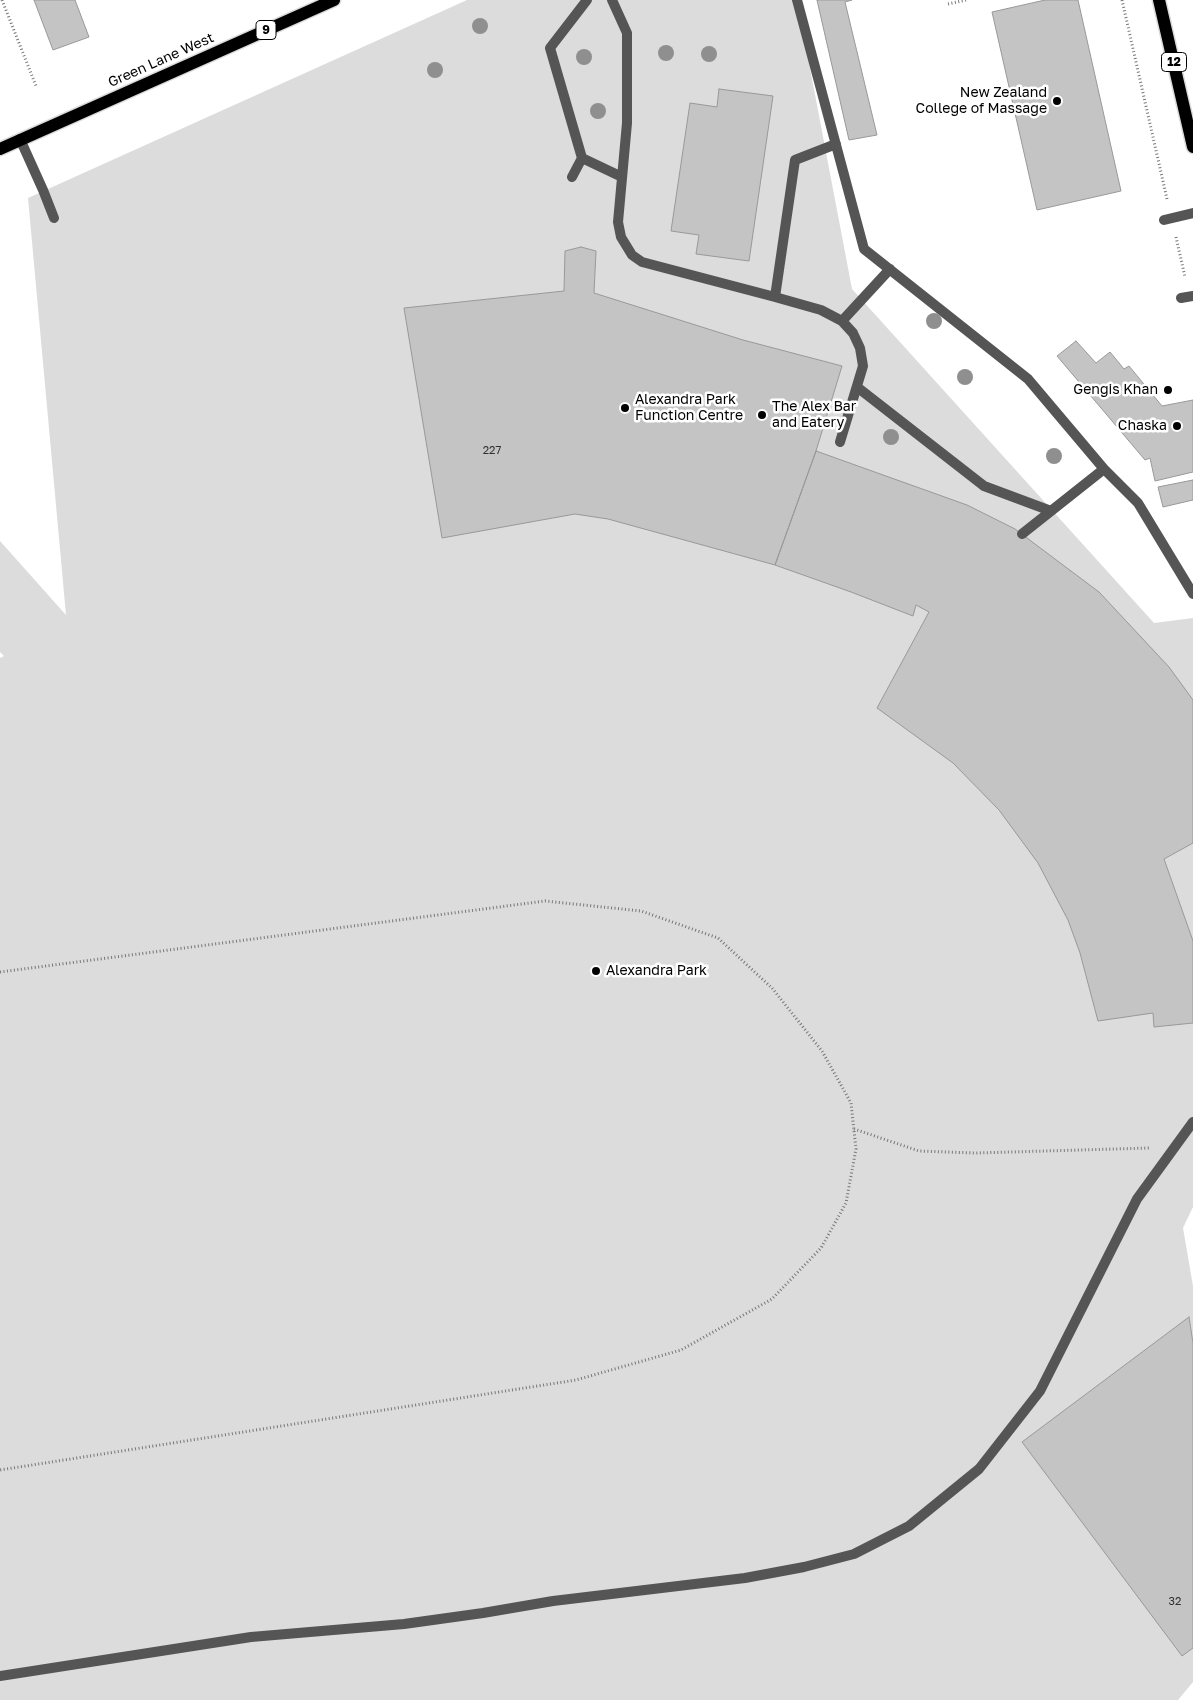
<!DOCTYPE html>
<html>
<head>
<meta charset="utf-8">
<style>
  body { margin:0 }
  canvas { display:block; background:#fff }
</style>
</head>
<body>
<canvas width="1193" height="1700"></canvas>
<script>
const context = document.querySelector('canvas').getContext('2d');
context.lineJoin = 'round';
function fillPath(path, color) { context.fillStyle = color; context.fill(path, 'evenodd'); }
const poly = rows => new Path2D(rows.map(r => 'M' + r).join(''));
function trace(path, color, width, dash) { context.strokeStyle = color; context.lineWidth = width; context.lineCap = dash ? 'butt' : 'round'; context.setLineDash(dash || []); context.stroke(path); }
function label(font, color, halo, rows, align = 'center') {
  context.font = font + ' "Golos Text",sans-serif'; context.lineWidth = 5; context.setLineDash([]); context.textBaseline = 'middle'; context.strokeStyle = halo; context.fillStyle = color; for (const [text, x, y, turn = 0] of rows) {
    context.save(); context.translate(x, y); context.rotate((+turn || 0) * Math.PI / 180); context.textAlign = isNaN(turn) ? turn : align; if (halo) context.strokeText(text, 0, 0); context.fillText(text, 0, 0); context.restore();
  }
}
const green = poly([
  [467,0,797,0,852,289,1154,623,1193,618,1193,1207,1183,1228,1193,1286,1193,1682,1178,1700,0,1700,0,658,4,656,0,652,0,541,66,615,28,198]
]);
const building = poly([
  [34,0,75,0,89,37,53,50,34,0],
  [817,0,852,0,845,2,877,135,849,140,817,0],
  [1045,0,1078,0,1121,191,1037,210,992,12,1045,0],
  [719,89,773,96,749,261,696,254,699,235,671,231,690,103,717,107,719,89],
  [581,247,596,251,594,293,743,340,842,366,816,451,775,565,608,519,575,514,442,538,404,308,564,291,565,251,581,247],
  [1076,341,1096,363,1110,352,1124,369,1129,366,1162,406,1193,400,1193,472,1155,481,1150,458,1145,460,1057,356,1076,341],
  [816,451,967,505,1015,529,1099,592,1169,667,1193,700,1193,843,1164,859,1193,941,1193,1023,1154,1027,1153,1013,1098,1021,1080,953,1068,920,1038,863,999,810,953,763,877,708,929,612,916,605,913,616,851,592,775,565,816,451],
  [1193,480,1193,500,1163,507,1158,487,1193,480],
  [1189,1317,1193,1343,1193,1648,1182,1656,1022,1442,1189,1317]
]);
const path = poly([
  [2,0,36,86],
  [1122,0,1167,199],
  [948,4,966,0],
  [1176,237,1185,277],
  [0,972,545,901,641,911,718,938,772,988,822,1051,851,1103,856,1149,846,1203,821,1248,772,1299,681,1350,576,1380,0,1470],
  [854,1129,919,1151,976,1153,1149,1148]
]);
const lane = poly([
  [587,0,550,48,582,158,622,177],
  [612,0,627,33,627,123,618,222,621,237,632,255,642,262,775,297],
  [797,0,864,249,1028,379,1104,469],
  [20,139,43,190,54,218],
  [836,144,795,160,775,297,821,310,842,321],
  [572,177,582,158],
  [1164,220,1193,213],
  [1181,298,1193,296],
  [857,387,984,486,1051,511],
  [840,442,863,366,860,348,853,333,842,321,890,269],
  [1022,534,1104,469,1138,503,1193,594],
  [0,1676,251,1637,404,1624,483,1613,553,1601,745,1578,804,1567,854,1554,909,1526,979,1469,1040,1391,1137,1199,1193,1122]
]);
const primary = poly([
  [1159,0,1193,147],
  [0,149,334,0]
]);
const trees = [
  [480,26],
  [666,53],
  [709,54],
  [584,57],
  [435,70],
  [598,111],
  [934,321],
  [965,377],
  [891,437],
  [1054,456]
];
const markers = [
  [1057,101,5,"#000"],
  [1168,390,5,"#000"],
  [625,408,5,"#000"],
  [762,415,5,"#000"],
  [1177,426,5,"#000"],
  [596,971,5,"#000"]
];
const numberNames = [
  ["227",492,451],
  ["32",1175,1602]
];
const shields = [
  [266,30,20],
  [1174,62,25]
];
const shieldNames = [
  ["9",266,30],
  ["12",1174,62]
];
const streetNames = [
  ["Green Lane West",161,60,-24]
];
const poiNames = [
  ["New Zealand",1047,93],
  ["College of Massage",1047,109],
  ["Gengis Khan",1158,390],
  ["Alexandra Park",635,400,"left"],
  ["Function Centre",635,416,"left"],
  ["The Alex Bar",772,407,"left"],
  ["and Eatery",772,423,"left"],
  ["Chaska",1167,426],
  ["Alexandra Park",606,971,"left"]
];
fillPath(green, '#dcdcdc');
fillPath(building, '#c4c4c4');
trace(building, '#999', 1);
trace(primary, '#dbdbdb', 15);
trace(path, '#777', 3, [1, 2.5]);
trace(lane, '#555', 10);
trace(primary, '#000', 12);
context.fillStyle = '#8f8f8f';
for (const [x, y] of trees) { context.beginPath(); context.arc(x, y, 8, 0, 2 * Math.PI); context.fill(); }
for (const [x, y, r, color] of markers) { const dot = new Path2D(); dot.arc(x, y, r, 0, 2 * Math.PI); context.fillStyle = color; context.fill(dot); trace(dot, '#fff', 2); }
label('11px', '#313131', null, numberNames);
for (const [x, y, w] of shields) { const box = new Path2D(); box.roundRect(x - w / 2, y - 9.5, w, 19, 4); context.fillStyle = '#fff'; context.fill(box); trace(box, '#000', 1); }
label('bold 12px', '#000', null, shieldNames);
label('14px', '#000', '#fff', streetNames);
label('14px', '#000', '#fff', poiNames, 'right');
</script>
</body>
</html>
